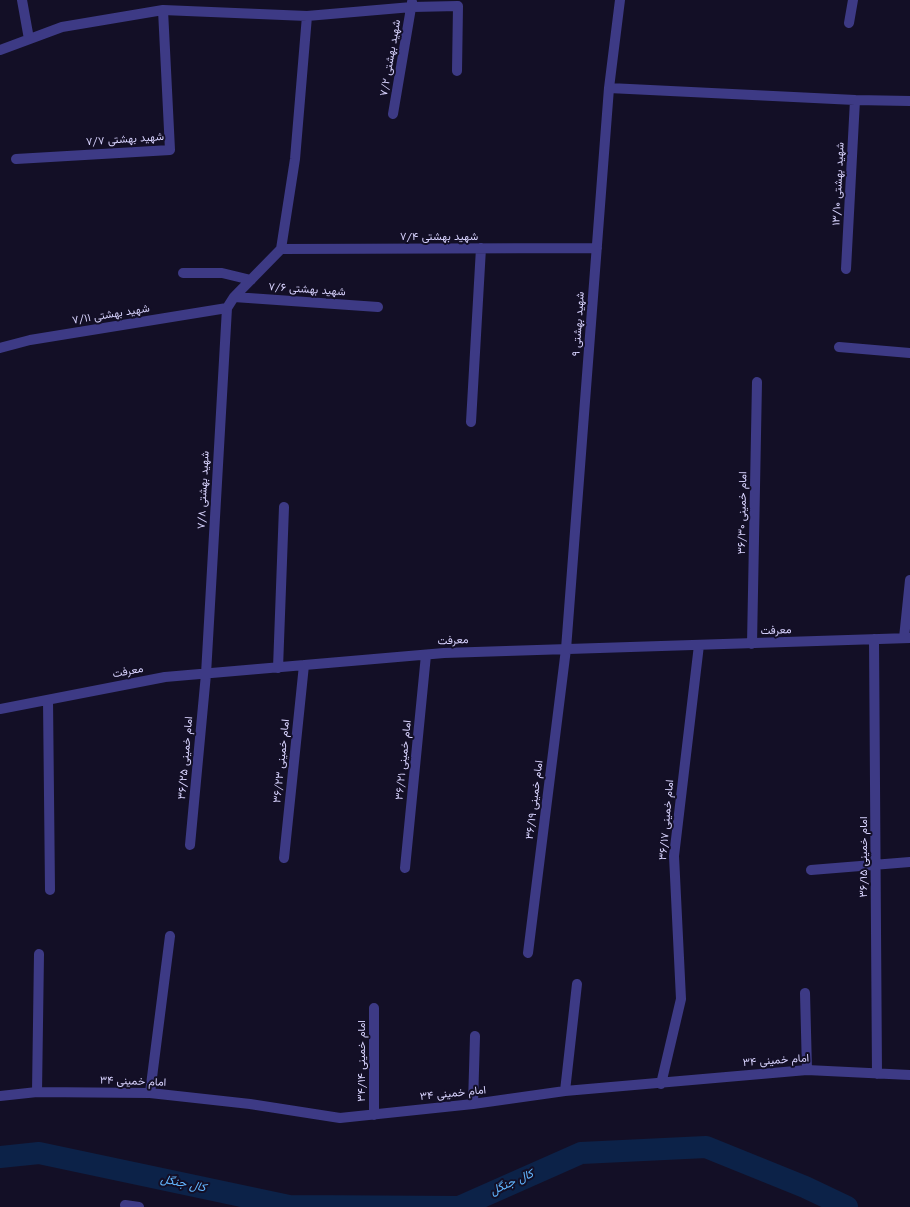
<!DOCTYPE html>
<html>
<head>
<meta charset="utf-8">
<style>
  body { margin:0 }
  canvas { display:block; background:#130f26 }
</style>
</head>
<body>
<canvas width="910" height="1207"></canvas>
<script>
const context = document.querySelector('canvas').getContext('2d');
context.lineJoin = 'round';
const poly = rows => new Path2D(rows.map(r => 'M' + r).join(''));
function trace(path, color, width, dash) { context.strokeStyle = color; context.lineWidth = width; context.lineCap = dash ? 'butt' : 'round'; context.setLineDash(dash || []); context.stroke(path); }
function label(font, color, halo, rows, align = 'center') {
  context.font = font + ' Jost,Vazirmatn,sans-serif'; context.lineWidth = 4; context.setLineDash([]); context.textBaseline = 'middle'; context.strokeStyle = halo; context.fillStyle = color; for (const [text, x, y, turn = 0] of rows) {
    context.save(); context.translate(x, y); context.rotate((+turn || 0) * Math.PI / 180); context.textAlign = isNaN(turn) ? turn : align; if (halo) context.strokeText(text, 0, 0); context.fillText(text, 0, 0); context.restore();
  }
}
const canal = poly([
  [0,1157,39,1153,289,1206,459,1207,581,1153,706,1147,805,1187,847,1207]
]);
const minor = poly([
  [22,0,29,39],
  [849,23,853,0],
  [0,50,62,27,163,10,307,16,412,7,458,6,457,71],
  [609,88,855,100,910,101],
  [393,114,412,2],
  [16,159,170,150,163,10],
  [281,249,597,248],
  [846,269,855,100],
  [183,273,222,273,251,280],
  [234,297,378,307],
  [839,347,910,353],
  [0,348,30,340,227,308],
  [471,422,481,248],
  [904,638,910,580],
  [874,639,877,1074],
  [752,644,757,382],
  [278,668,284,507],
  [48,700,50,890],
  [0,709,165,677,444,653,910,638],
  [190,845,206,674,227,308,234,297,281,249,295,159,307,16],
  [284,858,304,665],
  [405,868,426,655],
  [811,870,910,862],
  [528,953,566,649,609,88,620,0],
  [805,993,807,1070],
  [661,1084,681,999,674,856,699,645],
  [565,1091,577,984],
  [37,1092,39,954],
  [150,1093,170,936],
  [0,1096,37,1092,150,1093,250,1104,340,1118,473,1104,565,1091,807,1070,910,1075],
  [473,1104,475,1036],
  [374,1115,374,1008],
  [125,1205,139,1207]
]);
const streetNames = [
  ["شهید بهشتی ۷/۲",391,58,-80],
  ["شهید بهشتی ۷/۷",125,140,-4],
  ["شهید بهشتی ۱۳/۱۰",839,184,-87],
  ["شهید بهشتی ۷/۴",439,237],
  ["شهید بهشتی ۷/۶",307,290,4],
  ["شهید بهشتی ۷/۱۱",111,315,-9],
  ["شهید بهشتی ۹",579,324,-86],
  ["شهید بهشتی ۷/۸",204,490,-87],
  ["امام خمینی ۳۶/۳۰",743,513,-89],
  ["معرفت",776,631,-2],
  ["معرفت",453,641,-3],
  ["معرفت",128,672,-11],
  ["امام خمینی ۳۶/۲۵",186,758,-85],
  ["امام خمینی ۳۶/۲۱",404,760,-84],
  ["امام خمینی ۳۶/۲۳",282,761,-84],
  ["امام خمینی ۳۶/۱۹",535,800,-83],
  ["امام خمینی ۳۶/۱۷",667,820,-85],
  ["امام خمینی ۳۶/۱۵",864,857,-90],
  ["امام خمینی ۳۴/۱۴",362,1061,-90],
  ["امام خمینی ۳۴",776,1061,-4],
  ["امام خمینی ۳۴",133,1082,2],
  ["امام خمینی ۳۴",453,1094,-6]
];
const waterNames = [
  ["کال جنگل",512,1183,-24],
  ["کال جنگل",183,1184,12]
];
trace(canal, '#0c2248', 22);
trace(minor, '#3d3a85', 10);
label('11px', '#d9d4ff', '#130f26', streetNames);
label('italic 12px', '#62b6ff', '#130f26', waterNames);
</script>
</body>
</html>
